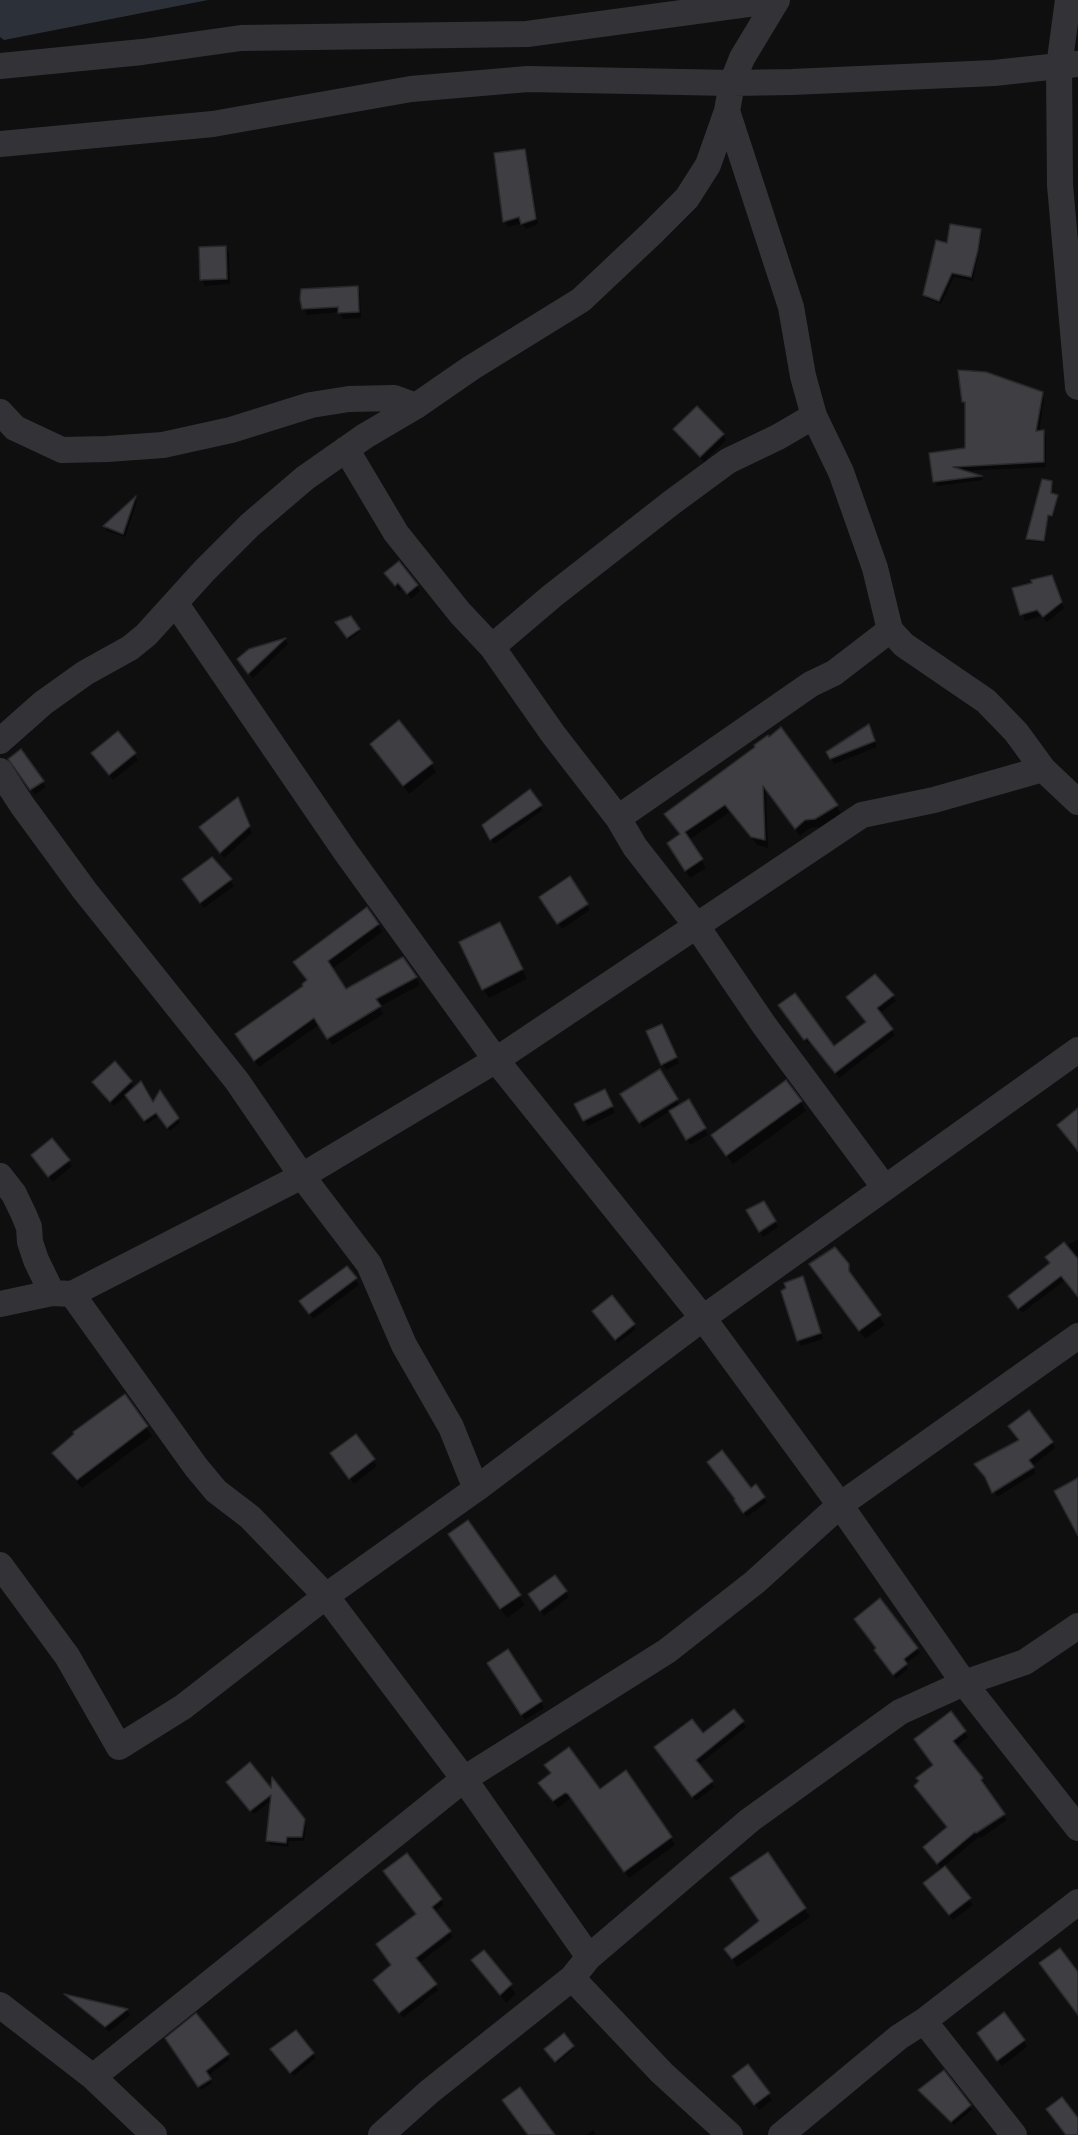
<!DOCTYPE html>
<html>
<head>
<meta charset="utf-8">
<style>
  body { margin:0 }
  canvas { display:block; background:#0f0f10 }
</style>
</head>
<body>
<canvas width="1078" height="2135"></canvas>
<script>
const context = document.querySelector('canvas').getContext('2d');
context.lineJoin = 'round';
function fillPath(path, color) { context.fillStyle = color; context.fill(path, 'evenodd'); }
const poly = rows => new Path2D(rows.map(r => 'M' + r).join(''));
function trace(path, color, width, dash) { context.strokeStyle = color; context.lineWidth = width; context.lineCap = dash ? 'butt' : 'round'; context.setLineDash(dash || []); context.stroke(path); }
const water = poly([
  [0,0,208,0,4,40,0,37]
]);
const shadow = poly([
  [524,150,527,156,538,224,526,229,522,223,508,227,505,221],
  [980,231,982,235,973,281,954,277,941,304,927,299,925,295,948,245],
  [225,247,229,253,230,284,205,286,202,280],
  [357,288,360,293,361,318,343,319,339,312,307,315,304,309],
  [1042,393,1044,399,1039,433,1044,432,1046,437,1046,467,963,471,981,477,983,480,937,486,934,481,966,450,966,406,963,401],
  [675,429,723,435,726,440,704,462],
  [1051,482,1051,495,1058,499,1053,518,1048,516,1045,543,1028,541,1027,538],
  [135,499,137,502,125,537,107,531,105,527],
  [390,579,417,586,420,591,411,599,403,588,399,591],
  [1054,583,1064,608,1047,622,1041,616,1025,621,1014,589],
  [350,618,360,632,349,640,337,623],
  [285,639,288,644,253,678,242,665,250,651],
  [781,729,841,813,820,827,810,828,800,836,766,790,768,848,757,845,730,812,689,840,706,868,690,878,673,851,681,835,666,814],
  [871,731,877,747,834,764,828,753],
  [118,733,138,760,113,780,96,759],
  [372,744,431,764,436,772,409,794],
  [13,765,42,782,46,787,35,795],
  [241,805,252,833,224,858,205,833],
  [540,806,543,810,494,844,484,826],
  [211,859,234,886,204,908,188,885],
  [570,878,590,910,562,929,544,903],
  [378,924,382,932,332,969,346,991,416,977,420,985,379,1007,384,1014,332,1045,320,1024,259,1067,241,1042,305,987,308,981,295,963],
  [504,932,527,979,489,998,483,989],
  [893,996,896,1001,879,1014,895,1035,839,1078,811,1042,809,1044,783,1011,834,1048,867,1022,851,1002],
  [665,1031,679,1063,666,1070,662,1064],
  [115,1064,135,1088,154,1105,178,1119,180,1123,170,1131,159,1116,147,1124,127,1095,114,1106,97,1088],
  [659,1072,680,1106,688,1101,708,1135,690,1145,670,1111,643,1128,622,1095],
  [607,1096,615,1113,588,1126,576,1105],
  [801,1102,806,1111,733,1164,718,1144],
  [36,1161,68,1161,72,1166,53,1182],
  [764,1203,778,1227,763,1237,748,1210],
  [1078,1239,1078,1296,1065,1280,1022,1313,1013,1301,1051,1263,1066,1246],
  [811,1265,847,1265,853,1279,885,1325,865,1339],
  [347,1268,359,1285,313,1319,305,1307],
  [803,1278,823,1339,801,1346,798,1340],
  [596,1316,633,1325,636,1329,618,1343],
  [125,1396,152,1436,82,1488,59,1462,54,1453],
  [356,1436,377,1466,354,1484,335,1459],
  [1052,1442,1055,1448,1032,1466,1036,1473,997,1497,989,1481,976,1465],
  [756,1486,767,1502,747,1517,738,1505],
  [468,1522,525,1605,507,1618,456,1544],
  [566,1592,569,1597,544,1616,533,1600],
  [917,1649,920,1653,905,1664,908,1669,896,1679,878,1655],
  [492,1669,541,1702,544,1708,525,1720],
  [734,1711,746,1727,698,1765,714,1787,696,1801,658,1753,703,1736],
  [951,1713,968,1737,956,1747,982,1779,985,1784,983,1786,1007,1820,981,1838,980,1836,944,1866,973,1905,953,1920,928,1889,943,1870,928,1853,948,1828,934,1766],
  [552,1774,600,1791,671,1838,675,1845,629,1878,574,1801,569,1799,558,1808,544,1790],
  [231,1786,272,1792,303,1820,306,1825,304,1841,289,1841,288,1847,270,1845,268,1841,272,1800,254,1814],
  [768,1854,810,1917,737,1967,726,1949,761,1922],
  [441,1899,444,1905,434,1912,453,1937,419,1963,438,1990,403,2018,378,1985,393,1966,378,1945],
  [484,1952,516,1994,506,2003,473,1960],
  [67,1996,127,2010,130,2015,109,2032],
  [196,2016,230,2059,208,2076,212,2083,201,2090,167,2039],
  [296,2032,316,2058,294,2076,275,2053],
  [982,2039,1024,2041,1027,2047,1002,2066],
  [573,2047,574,2049,557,2063,548,2052],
  [748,2066,772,2100,759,2110,737,2082],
  [944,2072,972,2110,954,2125,923,2094],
  [593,2130,596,2135,586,2135]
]);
const building = poly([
  [525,149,536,219,521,224,519,217,503,222,494,153,525,149],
  [950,224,981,229,978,250,971,277,952,273,939,301,923,295,936,240,947,243,950,224],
  [226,246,227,279,200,280,199,247,226,246],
  [358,286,359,312,338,313,338,307,302,309,300,299,301,289,358,286],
  [958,370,986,372,1043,392,1036,431,1044,430,1044,462,953,467,982,476,933,482,929,453,965,448,965,402,962,402,958,370],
  [697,406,724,434,700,457,673,429,697,406],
  [1042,479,1052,481,1051,493,1058,495,1052,516,1048,515,1044,541,1026,539,1042,479],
  [136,496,123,534,103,526,136,496],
  [399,561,418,585,407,594,398,583,395,586,384,573,399,561],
  [1052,575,1062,602,1043,617,1037,610,1020,615,1012,588,1032,583,1031,580,1052,575],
  [351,616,360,629,347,638,335,622,351,616],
  [286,638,248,674,237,659,249,649,286,638],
  [399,720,433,763,403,786,370,744,399,720],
  [869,724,875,741,830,759,826,752,869,724],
  [781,727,838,805,815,819,805,820,795,829,763,786,765,840,751,837,725,805,685,832,703,859,685,871,667,843,680,834,664,814,755,747,754,745,768,735,769,737,781,727],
  [118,731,136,753,109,775,91,753,118,731],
  [21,749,44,781,30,790,8,759,21,749],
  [530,789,542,805,490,840,482,825,530,789],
  [238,797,250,826,220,853,199,827,238,797],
  [212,857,232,879,200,903,182,879,212,857],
  [570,876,588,904,557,924,539,897,570,876],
  [367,907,379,924,328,961,346,989,403,957,417,977,376,999,381,1006,327,1039,314,1018,254,1061,235,1034,303,986,302,984,307,980,293,962,367,907],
  [500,922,523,969,482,990,459,942,500,922],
  [875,974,894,995,877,1008,893,1029,835,1073,807,1038,804,1040,778,1005,795,993,834,1046,866,1022,846,997,875,974],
  [662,1024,677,1057,661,1065,646,1031,662,1024],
  [115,1061,132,1081,110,1102,92,1082,115,1061],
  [660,1069,678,1099,639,1123,620,1094,660,1069],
  [786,1080,802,1101,726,1156,711,1135,786,1080],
  [141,1081,153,1102,160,1090,179,1118,167,1128,156,1113,144,1121,125,1095,141,1081],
  [605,1089,613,1106,583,1121,574,1104,605,1089],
  [689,1099,706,1128,686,1140,669,1111,689,1099],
  [1078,1108,1078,1151,1057,1125,1078,1108],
  [52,1138,70,1160,48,1177,31,1155,52,1138],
  [764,1201,776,1221,759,1232,746,1210,764,1201],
  [1064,1242,1078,1259,1078,1297,1061,1276,1018,1309,1008,1296,1050,1263,1045,1257,1064,1242],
  [835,1247,849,1264,849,1271,881,1315,859,1331,809,1264,835,1247],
  [347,1266,357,1278,309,1314,299,1301,347,1266],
  [803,1276,821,1333,797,1341,781,1291,786,1288,784,1283,803,1276],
  [612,1295,635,1324,615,1340,592,1311,612,1295],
  [125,1394,148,1426,77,1480,52,1453,74,1434,73,1432,125,1394],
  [1029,1410,1053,1442,1029,1460,1034,1467,992,1493,985,1477,974,1464,1019,1440,1008,1426,1029,1410],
  [356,1434,375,1459,349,1479,330,1453,356,1434],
  [722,1450,751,1488,756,1484,765,1497,743,1513,734,1500,735,1499,707,1462,722,1450],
  [1078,1478,1078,1536,1054,1491,1078,1478],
  [468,1520,521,1595,500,1609,448,1534,468,1520],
  [555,1575,567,1591,540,1611,528,1594,555,1575],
  [880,1598,918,1648,904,1659,907,1664,893,1675,874,1650,876,1648,854,1619,880,1598],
  [508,1649,542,1701,521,1715,487,1663,508,1649],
  [734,1709,744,1721,696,1760,713,1781,692,1797,654,1747,692,1719,703,1733,734,1709],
  [951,1711,966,1731,953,1741,983,1778,981,1780,1005,1814,976,1833,975,1832,937,1864,923,1847,947,1827,914,1786,919,1781,916,1778,933,1765,914,1739,951,1711],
  [569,1747,600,1789,626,1770,672,1837,624,1872,568,1794,565,1793,553,1801,538,1783,551,1773,544,1765,569,1747],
  [250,1762,271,1788,272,1777,305,1819,302,1837,287,1837,286,1843,266,1841,271,1795,250,1811,226,1782,250,1762],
  [768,1852,806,1908,732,1959,724,1949,759,1921,730,1878,768,1852],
  [407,1853,442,1899,432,1907,451,1931,416,1958,437,1984,399,2013,373,1980,391,1965,376,1944,416,1914,383,1871,407,1853],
  [945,1866,971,1898,949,1915,923,1883,945,1866],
  [1060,1948,1078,1972,1078,2015,1039,1963,1060,1948],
  [484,1950,512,1984,500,1995,471,1960,484,1950],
  [64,1994,128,2009,105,2027,64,1994],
  [1004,2012,1025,2040,997,2061,977,2033,1004,2012],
  [196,2013,229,2054,206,2071,211,2079,198,2087,165,2038,196,2013],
  [296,2030,314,2053,290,2073,270,2049,296,2030],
  [564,2033,574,2046,555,2062,544,2049,564,2033],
  [748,2064,770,2093,754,2105,732,2076,748,2064],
  [944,2070,971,2105,951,2122,918,2090,944,2070],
  [520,2087,555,2135,528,2135,502,2100,520,2087],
  [1062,2097,1078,2118,1078,2135,1066,2135,1046,2109,1062,2097]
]);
const minor = poly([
  [1068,0,1059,67,1060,185,1078,387],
  [0,66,142,52,241,38,527,34,777,0],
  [727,111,791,307,803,376,814,416,841,472,875,568,890,630,834,673,811,684,618,818,635,847,696,925,764,1025,885,1188],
  [0,144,213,124,411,89,528,79,732,83,792,82,994,73,1078,64],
  [0,412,15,428,62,450,107,449,163,445,231,430,311,405,349,399,394,398,416,406],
  [346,449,396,533,460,613,492,647,553,734,618,818],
  [176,604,345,851,496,1060,703,1318,840,1505,964,1683,1078,1828],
  [890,630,904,645,986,701,1016,732,1043,769],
  [492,647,552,596,671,503,728,461,778,437,814,416],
  [0,741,43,703,85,673,130,648,146,635,204,571,250,525,305,478,365,436,416,406,471,368,581,300,651,234,687,198,708,165,727,111,732,83,742,58,777,0],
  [0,771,22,805,85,891,237,1081,302,1176,369,1264,404,1345,451,1427,476,1489],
  [0,1176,14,1194,24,1215,29,1227,30,1242,36,1260,52,1293],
  [72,1294,196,1467,216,1491,250,1517,326,1596,464,1779,589,1957],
  [0,1304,52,1293,72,1294,302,1176,496,1060,862,815,934,800,1043,769,1078,802],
  [0,1565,67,1656,119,1747,183,1707,326,1596,476,1489,703,1318,1078,1050],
  [572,1978,662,2073,730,2135],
  [0,2005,93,2077,154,2135],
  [924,2021,1014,2135],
  [93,2077,464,1779,667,1651,755,1582,840,1505,1078,1336],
  [381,2135,429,2092,572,1978,589,1957,750,1820,900,1712,964,1683,1025,1662,1078,1626],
  [781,2135,899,2037,924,2021,1078,1902]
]);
fillPath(water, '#2c3139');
fillPath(shadow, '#0007');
fillPath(building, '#3f3f43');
trace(building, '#2a292c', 1.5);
trace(minor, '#333337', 26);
</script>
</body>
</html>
